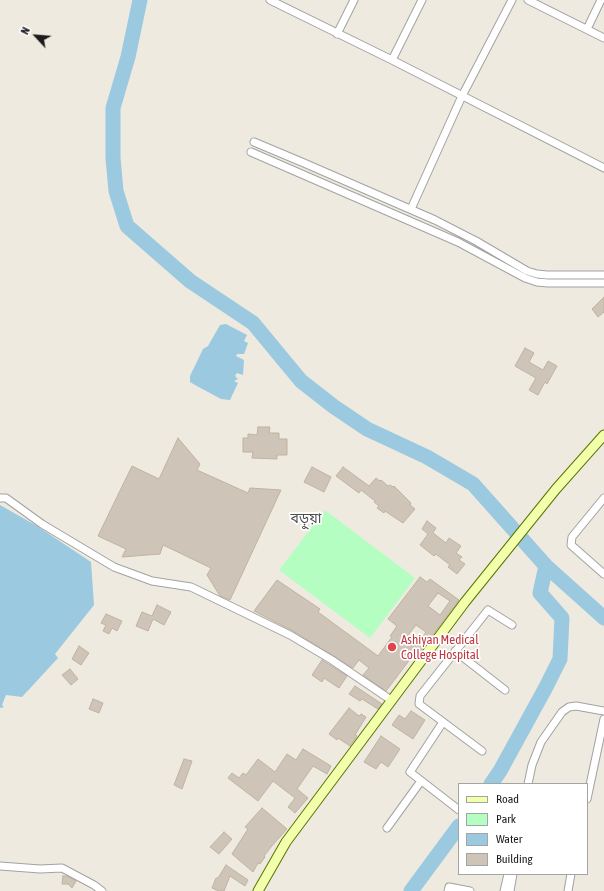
<!DOCTYPE html>
<html>
<head>
<meta charset="utf-8">
<style>
  body { margin:0 }
  #map { position:relative; width:604px; height:891px; overflow:hidden; background:#eeeadf; font-family:"Asap Condensed",sans-serif }
  canvas { display:block }
  .legend { position:absolute; left:458px; top:783px; width:130px; height:92px; box-sizing:border-box; background:#fff; border:1px solid #a4a4a4; margin:0; padding:5px 7px; list-style:none; font-size:12px; color:#1b1b1b }
  .legend li { display:flex; align-items:center; gap:8px; height:20px }
  .legend b { width:20px; border:1px solid #a4a4a4 }
  .north { position:absolute; left:16px; top:16px; width:40px; height:40px; -webkit-text-stroke:3px #fff; paint-order:stroke; rotate:296deg; font-size:11px; font-weight:700; line-height:16px; text-align:center; color:#1b1b1b }
  .north::after { content:''; display:block; margin:auto; width:14px; height:18px; background:#1b1b1b; clip-path:polygon(50% 0,100% 100%,50% 72%,0 100%) }
</style>
</head>
<body>
<div id="map">
<canvas width="604" height="891"></canvas>
<ul class="legend">
<li><b style="height:5px;background:#f2ffab"></b>Road</li>
<li><b style="height:11px;background:#b5fec2"></b>Park</li>
<li><b style="height:11px;background:#9ac9e0"></b>Water</li>
<li><b style="height:11px;background:#cec4b8"></b>Building</li>
</ul>
<div class="north">N</div>
</div>
<script>
const context = document.querySelector('canvas').getContext('2d');
context.lineJoin = 'round';
function fillPath(path, color) { context.fillStyle = color; context.fill(path, 'evenodd'); }
const poly = rows => new Path2D(rows.map(r => 'M' + r).join(''));
function trace(path, color, width, dash) { context.strokeStyle = color; context.lineWidth = width; context.lineCap = dash ? 'butt' : 'round'; context.setLineDash(dash || []); context.stroke(path); }
function label(font, color, halo, rows, align = 'center') {
  context.font = font + ' "Asap Condensed","Noto Sans Bengali",sans-serif'; context.lineWidth = 3.5; context.setLineDash([]); context.textBaseline = 'middle'; context.strokeStyle = halo; context.fillStyle = color; for (const [text, x, y, turn = 0] of rows) {
    context.save(); context.translate(x, y); context.rotate((+turn || 0) * Math.PI / 180); context.textAlign = isNaN(turn) ? turn : align; if (halo) context.strokeText(text, 0, 0); context.fillText(text, 0, 0); context.restore();
  }
}
const park = poly([
  [325,510,415,578,370,638,279,570]
]);
const water = poly([
  [226,324,247,335,244,341,248,343,244,354,237,354,236,356,244,360,243,375,237,373,235,376,238,379,234,381,238,383,230,400,221,399,195,385,190,382,190,376,203,349,208,346,220,325],
  [0,505,37,526,91,562,94,605,55,654,58,658,22,697,6,695,2,705,4,707,0,708]
]);
const river = poly([
  [140,0,128,57,113,108,113,158,116,191,127,226,190,281,253,323,301,381,333,406,367,429,427,457,473,484,546,566,604,618],
  [491,784,500,771,546,687,560,659,562,618,540,593,546,566],
  [411,891,459,826]
]);
const building = poly([
  [604,297,604,312,598,317,592,309,604,297],
  [525,348,534,353,529,362,543,370,548,361,557,366,547,384,545,382,538,395,529,390,536,378,515,366,525,348],
  [258,427,270,427,269,433,279,433,279,439,287,439,287,455,277,455,277,459,252,458,253,452,243,452,243,438,248,438,248,434,257,435,258,427],
  [178,438,200,464,197,470,248,493,250,488,281,490,230,600,220,596,207,575,211,568,163,545,160,554,122,557,126,549,98,536,132,466,159,479,178,438],
  [312,467,331,477,324,492,304,482,312,467],
  [343,467,369,486,376,478,380,481,381,480,388,486,390,485,393,487,394,486,411,503,410,505,415,509,403,523,385,511,384,513,377,508,379,506,374,502,375,501,361,490,359,493,336,476,343,467],
  [427,521,436,528,433,533,446,543,449,538,461,546,456,553,462,557,459,560,465,564,457,574,448,567,450,565,436,554,434,556,420,545,428,534,422,529,427,521],
  [420,577,427,582,430,579,459,600,417,656,414,654,386,691,363,675,369,668,359,660,353,668,293,631,254,611,277,580,320,609,318,612,378,656,392,637,390,636,397,626,388,619,420,577],
  [438,593,450,601,440,615,428,606,438,593],
  [416,625,426,632,416,646,406,638,416,625],
  [157,605,171,612,164,625,153,619,148,631,136,626,142,612,152,616,157,605],
  [106,614,122,621,117,631,112,628,109,634,103,631,106,625,101,623,106,614],
  [79,646,89,653,81,665,72,659,79,646],
  [322,660,347,676,339,688,324,678,322,682,312,675,322,660],
  [70,669,78,679,71,685,62,675,70,669],
  [355,686,382,704,378,709,362,699,360,701,349,694,355,686],
  [93,699,103,703,99,713,89,709,93,699],
  [349,708,359,716,361,714,366,717,355,735,357,736,350,746,338,738,337,740,329,734,349,708],
  [411,711,425,720,413,739,392,725,399,715,405,719,411,711],
  [381,736,400,749,388,767,381,762,376,769,364,762,381,736],
  [303,749,331,766,327,774,313,766,297,789,308,798,295,813,288,807,295,798,273,781,258,801,228,778,232,773,239,778,243,773,246,775,258,759,275,772,287,754,296,760,303,749],
  [184,759,192,761,182,789,174,785,184,759],
  [262,808,287,829,271,847,264,856,265,857,260,864,258,863,253,872,232,854,248,829,245,827,262,808],
  [224,832,232,839,219,854,210,847,224,832],
  [226,865,248,880,245,886,230,876,224,891,219,891,212,888,216,878,218,878,226,865],
  [63,876,67,876,76,881,72,888,68,884,62,884,63,876]
]);
const street = poly([
  [270,0,392,60,604,168],
  [528,0,604,38],
  [587,29,601,0],
  [337,34,354,0],
  [392,60,422,0],
  [254,142,304,163,435,220,476,241,527,271,537,274,547,275,604,275],
  [251,152,458,242,525,278,537,282,548,283,604,283],
  [411,209,462,96,512,0],
  [0,498,6,498,42,524,114,567,152,581,191,587,290,635,332,660,391,700],
  [604,498,572,537,571,545,604,574],
  [455,651,505,690],
  [443,722,410,772,459,810],
  [482,751,419,704,420,696,488,610,512,625],
  [528,784,532,765,541,742,562,712,569,707,576,706,604,711],
  [587,799,604,719],
  [387,828,421,781],
  [0,866,40,869,62,868,94,885,102,891],
  [448,891,449,887,470,891],
  [504,891,508,874],
  [510,891,513,874],
  [568,891,571,874]
]);
const secondary = poly([
  [258,891,286,842,465,602,556,489,604,435]
]);
const markers = [
  [392,647,5,"#e0444e"]
];
const healthNames = [
  ["Ashiyan Medical",401,640],
  ["College Hospital",401,655]
];
const neighbourhoodNames = [
  ["বড়ুয়া",306,519]
];
fillPath(park, '#b5fec2');
fillPath(water, '#9ac9e0');
trace(river, '#9ac9e0', 15);
fillPath(building, '#cec4b8');
trace(building, '#c0b2a0', 1);
trace(street, '#a2a2a2', 9);
trace(secondary, '#5b7300', 11);
trace(street, '#fff', 7);
trace(secondary, '#f2ffab', 9);
for (const [x, y, r, color] of markers) { const dot = new Path2D(); dot.arc(x, y, r, 0, 2 * Math.PI); context.fillStyle = color; context.fill(dot); trace(dot, '#fff', 1.5); }
label('13px', '#be3a42', '#fff', healthNames, 'left');
label('14px', '#4e4e4e', '#fff', neighbourhoodNames);
</script>
</body>
</html>
